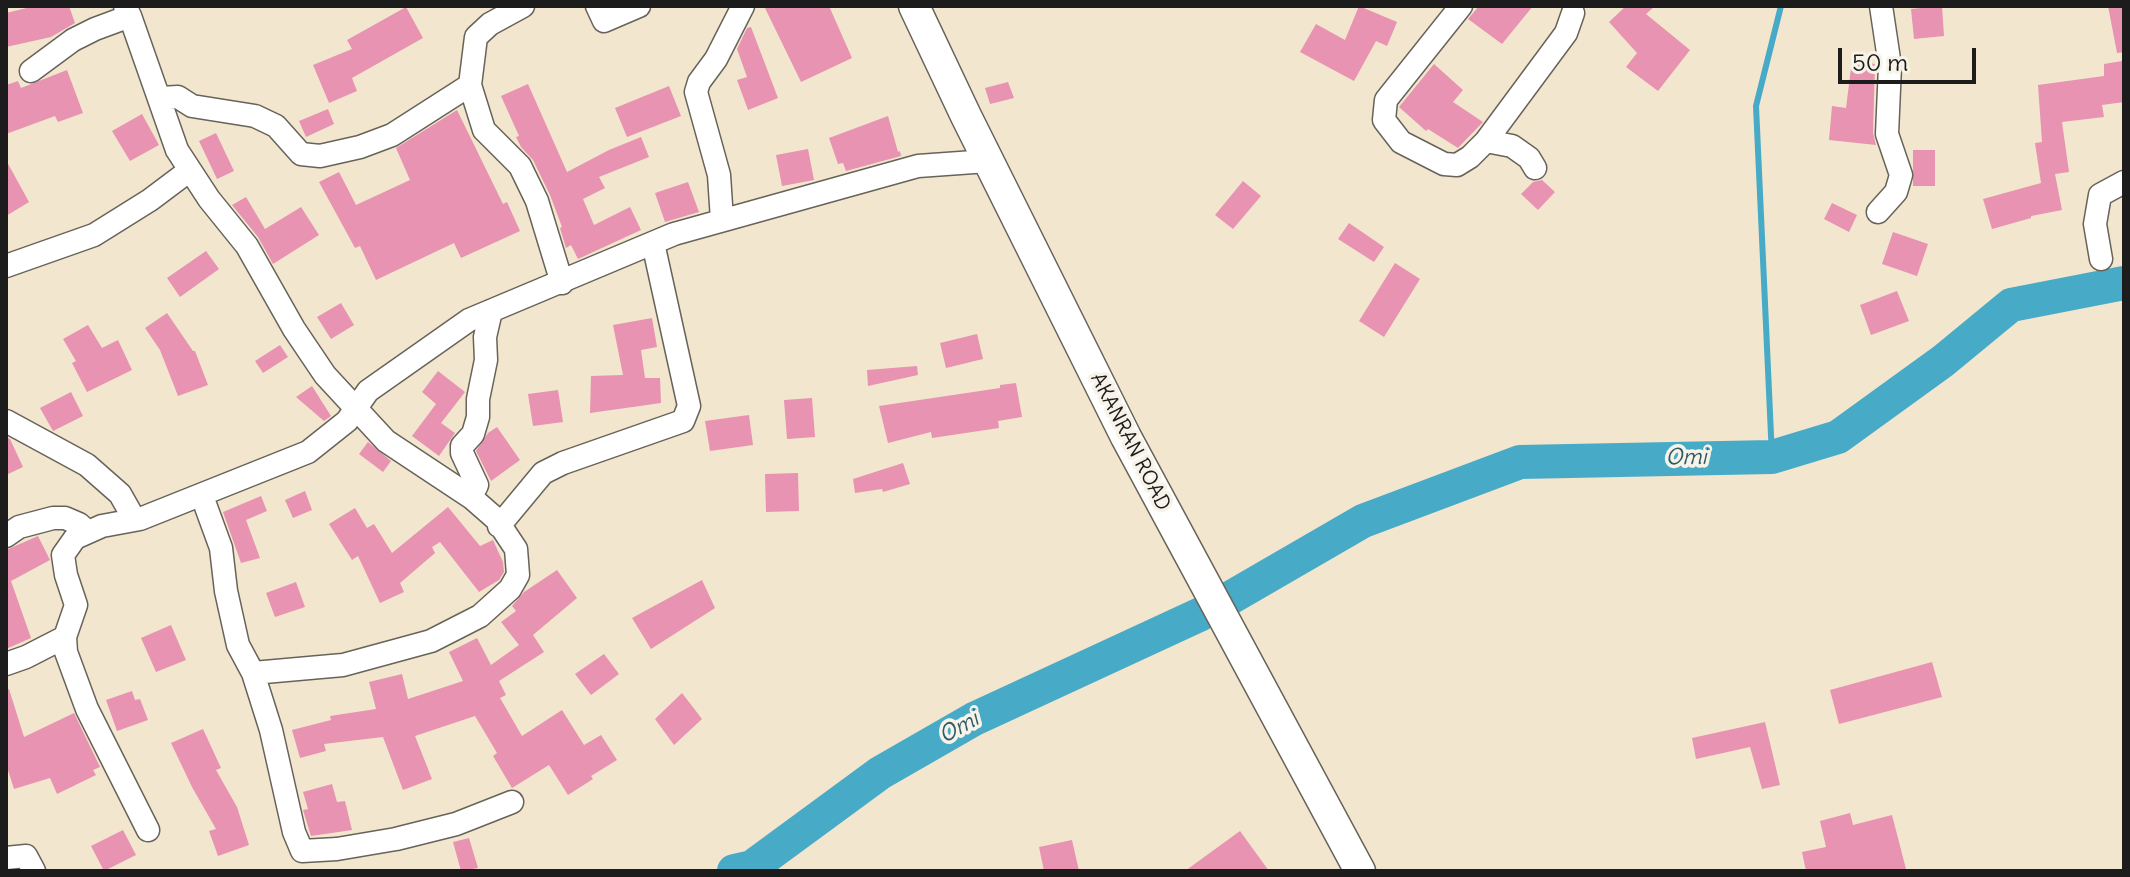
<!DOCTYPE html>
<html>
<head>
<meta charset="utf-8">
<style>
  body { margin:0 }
  #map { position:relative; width:2130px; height:877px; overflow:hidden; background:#f3e6ce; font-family:Delius,sans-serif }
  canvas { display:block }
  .frame { position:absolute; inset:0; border:8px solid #1c1c1c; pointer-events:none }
  .scale { position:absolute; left:1838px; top:48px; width:138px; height:36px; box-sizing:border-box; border:4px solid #1c1c1c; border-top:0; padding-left:10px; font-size:24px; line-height:28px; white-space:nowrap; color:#1c1c1c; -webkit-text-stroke:6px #f7f3e8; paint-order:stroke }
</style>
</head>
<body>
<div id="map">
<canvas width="2130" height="877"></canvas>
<div class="frame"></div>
<div class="scale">50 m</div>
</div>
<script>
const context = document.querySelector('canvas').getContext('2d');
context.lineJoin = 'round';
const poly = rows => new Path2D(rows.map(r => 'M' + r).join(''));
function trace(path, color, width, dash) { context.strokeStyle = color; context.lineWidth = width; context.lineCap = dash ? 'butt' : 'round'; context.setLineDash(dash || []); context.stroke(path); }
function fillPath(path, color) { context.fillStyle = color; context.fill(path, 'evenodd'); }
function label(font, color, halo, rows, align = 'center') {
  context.font = font + ' Delius,sans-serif'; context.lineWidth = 7; context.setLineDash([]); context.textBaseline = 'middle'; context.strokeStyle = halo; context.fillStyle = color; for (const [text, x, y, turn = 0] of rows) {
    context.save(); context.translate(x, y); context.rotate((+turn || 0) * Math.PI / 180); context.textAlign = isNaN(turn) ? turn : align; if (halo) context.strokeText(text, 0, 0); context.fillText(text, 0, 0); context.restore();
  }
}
const stream = poly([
  [1772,457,1756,106,1781,6]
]);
const river = poly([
  [1230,598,1363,521,1520,462,1772,457,1838,437,1943,361,2011,305,2124,283],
  [734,871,752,867,880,773,974,719,1201,614]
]);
const building = poly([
  [35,6,69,6,75,23,51,37,6,47,6,13],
  [764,6,829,6,852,58,801,82],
  [1359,6,1397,22,1387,46,1376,41,1354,81,1300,52,1316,24,1345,40],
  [1479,6,1533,6,1502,44,1468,19],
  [1626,6,1655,6,1646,14,1690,50,1658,91,1626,67,1637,53,1609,22],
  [1942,6,1944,36,1914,39,1911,9],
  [2108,6,2124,6,2124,52,2117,53],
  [406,7,423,38,352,78,357,91,329,103,313,65,352,49,347,40],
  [751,27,778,98,748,110,737,80,747,77,737,49,747,28],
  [1852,60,1875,64,1873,133,1876,145,1829,140,1832,106,1846,108],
  [2122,61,2124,102,2102,105,2104,117,2062,122,2069,172,2055,174,2062,210,2031,216,2031,218,1992,229,1983,199,2041,183,2035,143,2042,142,2038,85,2104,76,2104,64],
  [1434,64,1463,90,1453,102,1483,122,1458,148,1428,129,1426,131,1399,107],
  [67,70,83,113,58,122,55,116,6,134,6,85,18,81,21,88],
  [1008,82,1014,98,990,104,985,88],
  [528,84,567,172,609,150,641,137,649,157,599,177,605,188,583,199,594,225,630,207,641,230,578,259,571,245,566,248,560,228,562,227,550,195,533,160,521,147,516,137,519,136,501,96],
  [669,86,681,116,627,137,615,108],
  [328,109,334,124,306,137,299,121],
  [457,110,503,204,507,202,520,231,461,258,454,243,376,280,360,246,355,248,319,182,339,172,356,205,410,180,396,148],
  [142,114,159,145,130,161,112,131],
  [888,116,898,152,900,151,901,156,846,171,843,163,838,164,829,138],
  [216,133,234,171,217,179,199,141],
  [808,149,814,180,782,186,776,155],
  [1913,150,1935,150,1935,186,1913,186],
  [6,160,29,202,6,216],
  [1542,180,1555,192,1538,210,1521,194,1533,182],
  [1243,181,1261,196,1233,229,1215,215],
  [688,182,699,212,665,222,655,193],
  [246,197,265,229,301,207,319,235,273,264,258,237,232,205],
  [1832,203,1857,215,1849,232,1824,219],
  [1349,223,1384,247,1374,262,1338,239],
  [1893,232,1928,244,1917,276,1882,264],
  [206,251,219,269,180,297,167,278],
  [1395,263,1420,279,1384,337,1359,321],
  [1897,291,1909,321,1871,335,1860,305],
  [341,303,354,325,331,339,317,317],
  [167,313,193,351,195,351,208,385,178,396,160,350,145,328],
  [652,318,657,347,641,350,645,378,660,378,661,403,590,413,591,376,623,375,613,325],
  [88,325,102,348,118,340,132,370,87,392,72,363,76,361,63,339],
  [977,334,983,359,946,368,940,343],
  [280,345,288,357,263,373,255,361],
  [917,366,918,375,868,386,867,370],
  [438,371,465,392,441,423,455,433,439,456,412,436,436,404,422,392],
  [1016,383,1022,417,998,421,999,428,932,438,931,432,888,443,879,406,1000,388,1000,385],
  [312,386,331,416,324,421,296,397],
  [558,390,563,422,533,426,528,394],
  [71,392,83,416,53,431,40,408],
  [812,398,815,437,787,439,784,400],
  [749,415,753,445,710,451,705,421],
  [497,427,520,460,491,481,476,451,488,433],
  [6,437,10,439,23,467,6,475],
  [368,442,391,461,383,472,359,454],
  [903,463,910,484,883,492,882,489,855,493,853,479],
  [798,473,799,511,766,512,765,474],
  [305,491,312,510,293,518,285,500],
  [261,496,267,511,246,520,260,558,241,563,223,512],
  [448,507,480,546,493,540,503,562,504,572,499,580,479,592,440,542,432,547,435,553,400,583,404,592,380,603,358,556,352,560,329,524,355,508,367,528,374,524,392,553],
  [38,536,50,560,11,581,31,638,6,649,6,550],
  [557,570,577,598,533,635,544,652,499,681,506,695,500,698,522,736,562,710,584,745,601,735,617,760,591,776,593,779,568,795,549,765,512,788,493,756,497,753,475,716,415,736,432,779,403,790,383,737,324,744,326,751,300,758,292,730,331,720,330,716,376,709,369,682,402,674,408,699,463,681,449,652,477,638,491,665,519,645,501,622,516,611,512,606,524,592],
  [702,580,715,608,651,649,632,618],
  [296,582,305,607,275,617,266,593],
  [171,625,186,660,156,672,141,638],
  [604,654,619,674,591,695,575,674],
  [1932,662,1942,697,1839,724,1830,690],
  [9,689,24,737,74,713,100,767,93,770,96,775,57,794,50,778,14,789,6,764,6,690],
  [132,691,135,700,140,699,148,720,117,731,106,700],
  [682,693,702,719,674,745,655,719],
  [1765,722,1780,785,1762,789,1750,747,1696,759,1692,738],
  [203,729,221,768,216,770,237,807,249,845,218,856,209,831,216,829,192,787,171,743],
  [332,784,337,802,345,801,352,830,311,836,303,810,308,809,303,792],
  [1850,813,1853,825,1892,815,1906,869,1896,871,1806,871,1802,852,1826,847,1820,821],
  [123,830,136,855,104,871,91,846],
  [1240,831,1269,871,1185,871],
  [469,838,478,868,461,871,453,842],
  [1072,840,1079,871,1044,871,1039,847]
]);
const street = poly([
  [125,6,130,16,177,150,209,199,247,246,294,329,325,375,386,441,472,498,496,519,516,549,518,575,510,589,480,616,431,641,343,665,253,673],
  [523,6,490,24,476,37,470,85,484,130,520,166,537,201,562,283],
  [597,6,604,21,639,6],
  [1461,6,1386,100,1384,120,1401,142,1444,164,1457,165,1470,157,1486,141,1566,33,1573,13],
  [31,71,73,40,95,29,130,16],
  [160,98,178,97,192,106,255,116,276,126,301,154,320,156,360,147,392,135,470,85],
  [1486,141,1512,146,1529,158,1535,168],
  [1878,212,1896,192,1901,175,1887,134,1890,66,1881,6],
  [722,220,719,175,696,92,699,82,716,59,743,6],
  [2101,259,2095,224,2100,195,2124,182],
  [6,266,94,235,150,200,190,170],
  [6,421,87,465,120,494,133,517,140,519,308,452,347,421,368,391,469,320,674,234,918,166,988,161],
  [202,496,221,548,226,591,238,645,253,673,271,730,294,832,302,851,337,849,396,839,456,824,512,802],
  [471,497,477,485,462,453,462,446,473,434,478,417,478,399,486,360,485,337,491,311],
  [499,526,543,473,563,463,683,421,689,406,653,243],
  [6,536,19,527,53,518,65,518,79,524,88,532],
  [65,637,66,652,87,709,148,830],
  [6,664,26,657,65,637,76,605,66,575,63,555,75,538,102,526,140,519],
  [6,858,26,856,34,871]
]);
const secondary = poly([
  [914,6,966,116,1126,437,1360,871]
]);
const streetNames = [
  ["AKANRAN ROAD",1130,442,63]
];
const waterNames = [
  ["Omi",1686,458,-1],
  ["Omi",959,728,-29]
];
trace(stream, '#47aac7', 6);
trace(river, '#47aac7', 34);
fillPath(building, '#e793b1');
trace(street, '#67635a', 25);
trace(secondary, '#67635a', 33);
trace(street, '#fff', 22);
trace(secondary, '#fff', 30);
label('20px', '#1c1c1c', '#f7f3e8', streetNames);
label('italic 22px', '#2f5c69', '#f7f3e8', waterNames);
</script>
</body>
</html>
